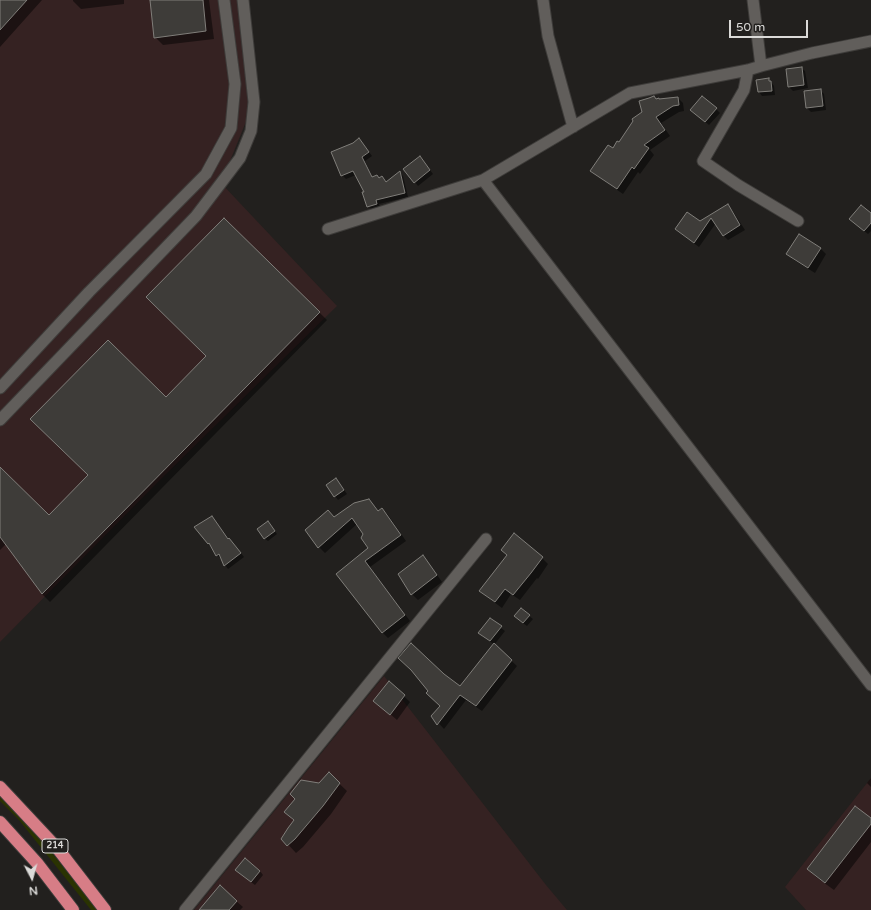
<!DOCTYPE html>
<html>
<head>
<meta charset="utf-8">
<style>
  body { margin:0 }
  #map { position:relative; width:871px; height:910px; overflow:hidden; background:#22201e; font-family:"Varela Round",sans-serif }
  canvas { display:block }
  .north { position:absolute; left:12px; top:858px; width:40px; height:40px; -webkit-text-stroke:3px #22201e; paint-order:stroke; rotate:174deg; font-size:11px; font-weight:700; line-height:16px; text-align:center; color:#dbdad8 }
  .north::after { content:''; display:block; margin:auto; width:14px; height:18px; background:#dbdad8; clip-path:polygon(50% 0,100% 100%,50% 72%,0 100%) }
  .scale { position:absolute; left:729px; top:20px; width:79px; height:18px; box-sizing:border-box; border:2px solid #dbdad8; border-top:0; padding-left:5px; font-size:12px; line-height:14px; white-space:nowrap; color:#dbdad8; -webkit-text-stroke:3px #22201e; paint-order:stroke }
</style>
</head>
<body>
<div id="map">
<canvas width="871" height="910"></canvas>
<div class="north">N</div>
<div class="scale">50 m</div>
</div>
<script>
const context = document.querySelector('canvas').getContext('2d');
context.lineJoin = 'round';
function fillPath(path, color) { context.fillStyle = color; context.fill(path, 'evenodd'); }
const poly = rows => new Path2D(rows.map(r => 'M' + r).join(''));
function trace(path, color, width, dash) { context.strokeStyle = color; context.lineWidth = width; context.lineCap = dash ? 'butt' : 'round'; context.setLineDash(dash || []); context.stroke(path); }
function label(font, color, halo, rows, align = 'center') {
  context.font = font + ' "Varela Round",sans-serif'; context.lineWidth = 3; context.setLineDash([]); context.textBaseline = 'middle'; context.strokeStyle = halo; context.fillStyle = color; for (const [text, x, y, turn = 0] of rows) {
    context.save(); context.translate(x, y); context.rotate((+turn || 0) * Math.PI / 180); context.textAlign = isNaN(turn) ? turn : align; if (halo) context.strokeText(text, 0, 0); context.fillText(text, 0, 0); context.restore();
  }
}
const industrial = poly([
  [0,0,242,0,254,102,221,183,337,306,158,482,0,642],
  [384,676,546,885,567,910,194,910],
  [871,778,871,910,806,910,785,887]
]);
const green = poly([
  [0,793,26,820,97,910,91,910,19,820,0,801]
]);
const shadow = poly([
  [0,0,42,0,0,47],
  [73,0,124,0,124,4,81,9,73,1],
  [151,0,209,0,214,39,163,45,155,37],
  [801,68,805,71,808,88,793,91,789,87],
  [769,79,774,86,775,95,762,96,759,92],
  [820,90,824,94,826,110,811,112,807,108],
  [678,98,683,103,684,111,679,112,661,123,670,136,650,150,654,155,640,174,638,172,623,194,597,176,592,171,619,144,657,100],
  [716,109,720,113,709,125,695,113],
  [359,139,372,156,365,161,373,178,377,176,379,178,382,177,387,182,400,173,403,176,408,197,379,204,380,207,372,210,368,206,365,192,356,175,346,179,342,175,354,143],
  [423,161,433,174,418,186,415,182],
  [727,205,732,210,745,230,728,240,723,235,716,223,699,247,681,234,676,229,700,222],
  [871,215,871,231,868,234,854,223],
  [224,219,327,320,50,602,42,594,6,544,0,550,0,469,49,516,208,356],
  [820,248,826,254,815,273,794,260,788,254],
  [339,483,347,494,338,500,335,496],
  [375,506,379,512,382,509,388,515,406,541,370,567,410,621,388,638,383,633,337,575,370,548,364,534,357,524,325,553,319,547,334,519],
  [215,521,229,539,233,543,244,557,228,569,225,565,222,558,221,559,217,555,213,547,208,543],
  [268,523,277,534,268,541,264,538],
  [423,556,428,562,442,582,418,600,412,594,399,575],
  [542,558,548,564,538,579,537,578,520,600,511,594,502,608,486,596,480,591],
  [529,616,533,619,527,626,519,620],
  [490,620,505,631,494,645,517,666,482,711,466,700,444,729,432,716,442,707,443,675,460,688,494,644,483,637,479,633],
  [389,682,410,702,397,720,381,706],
  [329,774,347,791,331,814,303,847,296,853,283,839,294,821,285,812,320,784],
  [871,778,871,787,867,783],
  [871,820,871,842,834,890,816,877,808,869],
  [260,871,263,875,255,885,240,874],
  [220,887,243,907,240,910,204,910]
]);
const building = poly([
  [0,0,27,0,0,30,0,0],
  [150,0,203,0,206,31,154,38,150,0],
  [802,67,804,85,788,87,786,69,802,67],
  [769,78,769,81,771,81,772,91,758,92,756,80,769,78],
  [821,89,823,106,806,108,804,91,821,89],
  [654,96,656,99,659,98,659,99,678,97,679,105,673,106,656,117,665,130,644,145,649,148,634,169,632,167,617,189,590,171,608,145,613,148,617,141,619,142,633,121,632,119,642,112,639,101,649,98,654,96],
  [702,96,717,108,705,122,690,110,702,96],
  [359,138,369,152,362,157,372,177,377,175,379,178,382,176,386,182,400,171,405,193,376,200,377,204,367,207,362,192,364,192,353,171,341,176,331,152,353,143,359,138],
  [420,156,430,170,414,183,403,169,420,156],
  [728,204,740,225,723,236,711,218,694,243,675,229,687,212,700,221,728,204],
  [861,205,871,213,871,223,864,231,849,219,861,205],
  [224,218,320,312,42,594,0,537,0,467,49,515,88,475,30,419,108,340,166,397,206,356,146,297,224,218],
  [799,234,821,248,808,268,786,254,799,234],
  [336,478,344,490,334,497,326,485,336,478],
  [369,499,378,511,382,508,401,535,365,561,405,615,382,633,336,574,368,548,361,538,363,534,352,518,318,548,305,530,328,510,334,517,354,503,369,499],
  [212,516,228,539,229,538,241,553,224,566,219,554,216,556,209,543,208,544,194,527,212,516],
  [268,521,275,531,264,539,257,529,268,521],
  [514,533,543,557,531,573,513,595,505,589,495,602,479,591,507,555,501,550,514,533],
  [423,555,437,575,411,595,398,574,423,555],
  [521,608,530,615,523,623,514,616,521,608],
  [490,618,502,626,490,641,478,633,490,618],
  [411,643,444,674,460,686,494,643,512,660,476,706,460,695,437,725,431,716,440,706,426,693,428,691,411,670,398,658,411,643],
  [389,681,405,695,390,715,373,701,389,681],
  [329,772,340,783,323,806,295,839,287,846,281,839,288,828,294,820,284,812,295,799,290,794,301,780,319,783,329,772],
  [855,806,871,818,871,824,825,883,807,869,855,806],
  [245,858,260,871,251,882,235,870,245,858],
  [220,885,237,901,229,910,199,910,220,885]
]);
const minor = poly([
  [543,0,548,36,573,127],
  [753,0,761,66],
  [748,70,744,90,703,161,738,185,798,221],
  [483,180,871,685],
  [328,229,483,180,630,93,748,70,761,66,812,53,871,41],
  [0,388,89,292,206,174,231,128,235,84,224,0],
  [0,420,196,216,240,158,251,131,254,102,243,0],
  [185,910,486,539]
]);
const highway = poly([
  [0,787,58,849,105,910],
  [0,822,37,863,73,910]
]);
const shields = [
  [55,846,26]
];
const shieldNames = [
  ["214",55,846]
];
fillPath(industrial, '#352222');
fillPath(green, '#2a3302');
fillPath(shadow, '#0007');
fillPath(building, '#3e3c39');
trace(building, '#807e7a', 1);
trace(minor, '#3e3c3a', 13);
trace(highway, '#3e3c3a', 14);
trace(minor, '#615e5b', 11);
trace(highway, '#d77d86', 12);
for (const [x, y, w] of shields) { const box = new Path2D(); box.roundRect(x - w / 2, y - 7, w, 14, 3); context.fillStyle = '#22201e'; context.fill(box); trace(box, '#dbdad8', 1); }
label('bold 9px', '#dbdad8', null, shieldNames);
</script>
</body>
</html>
